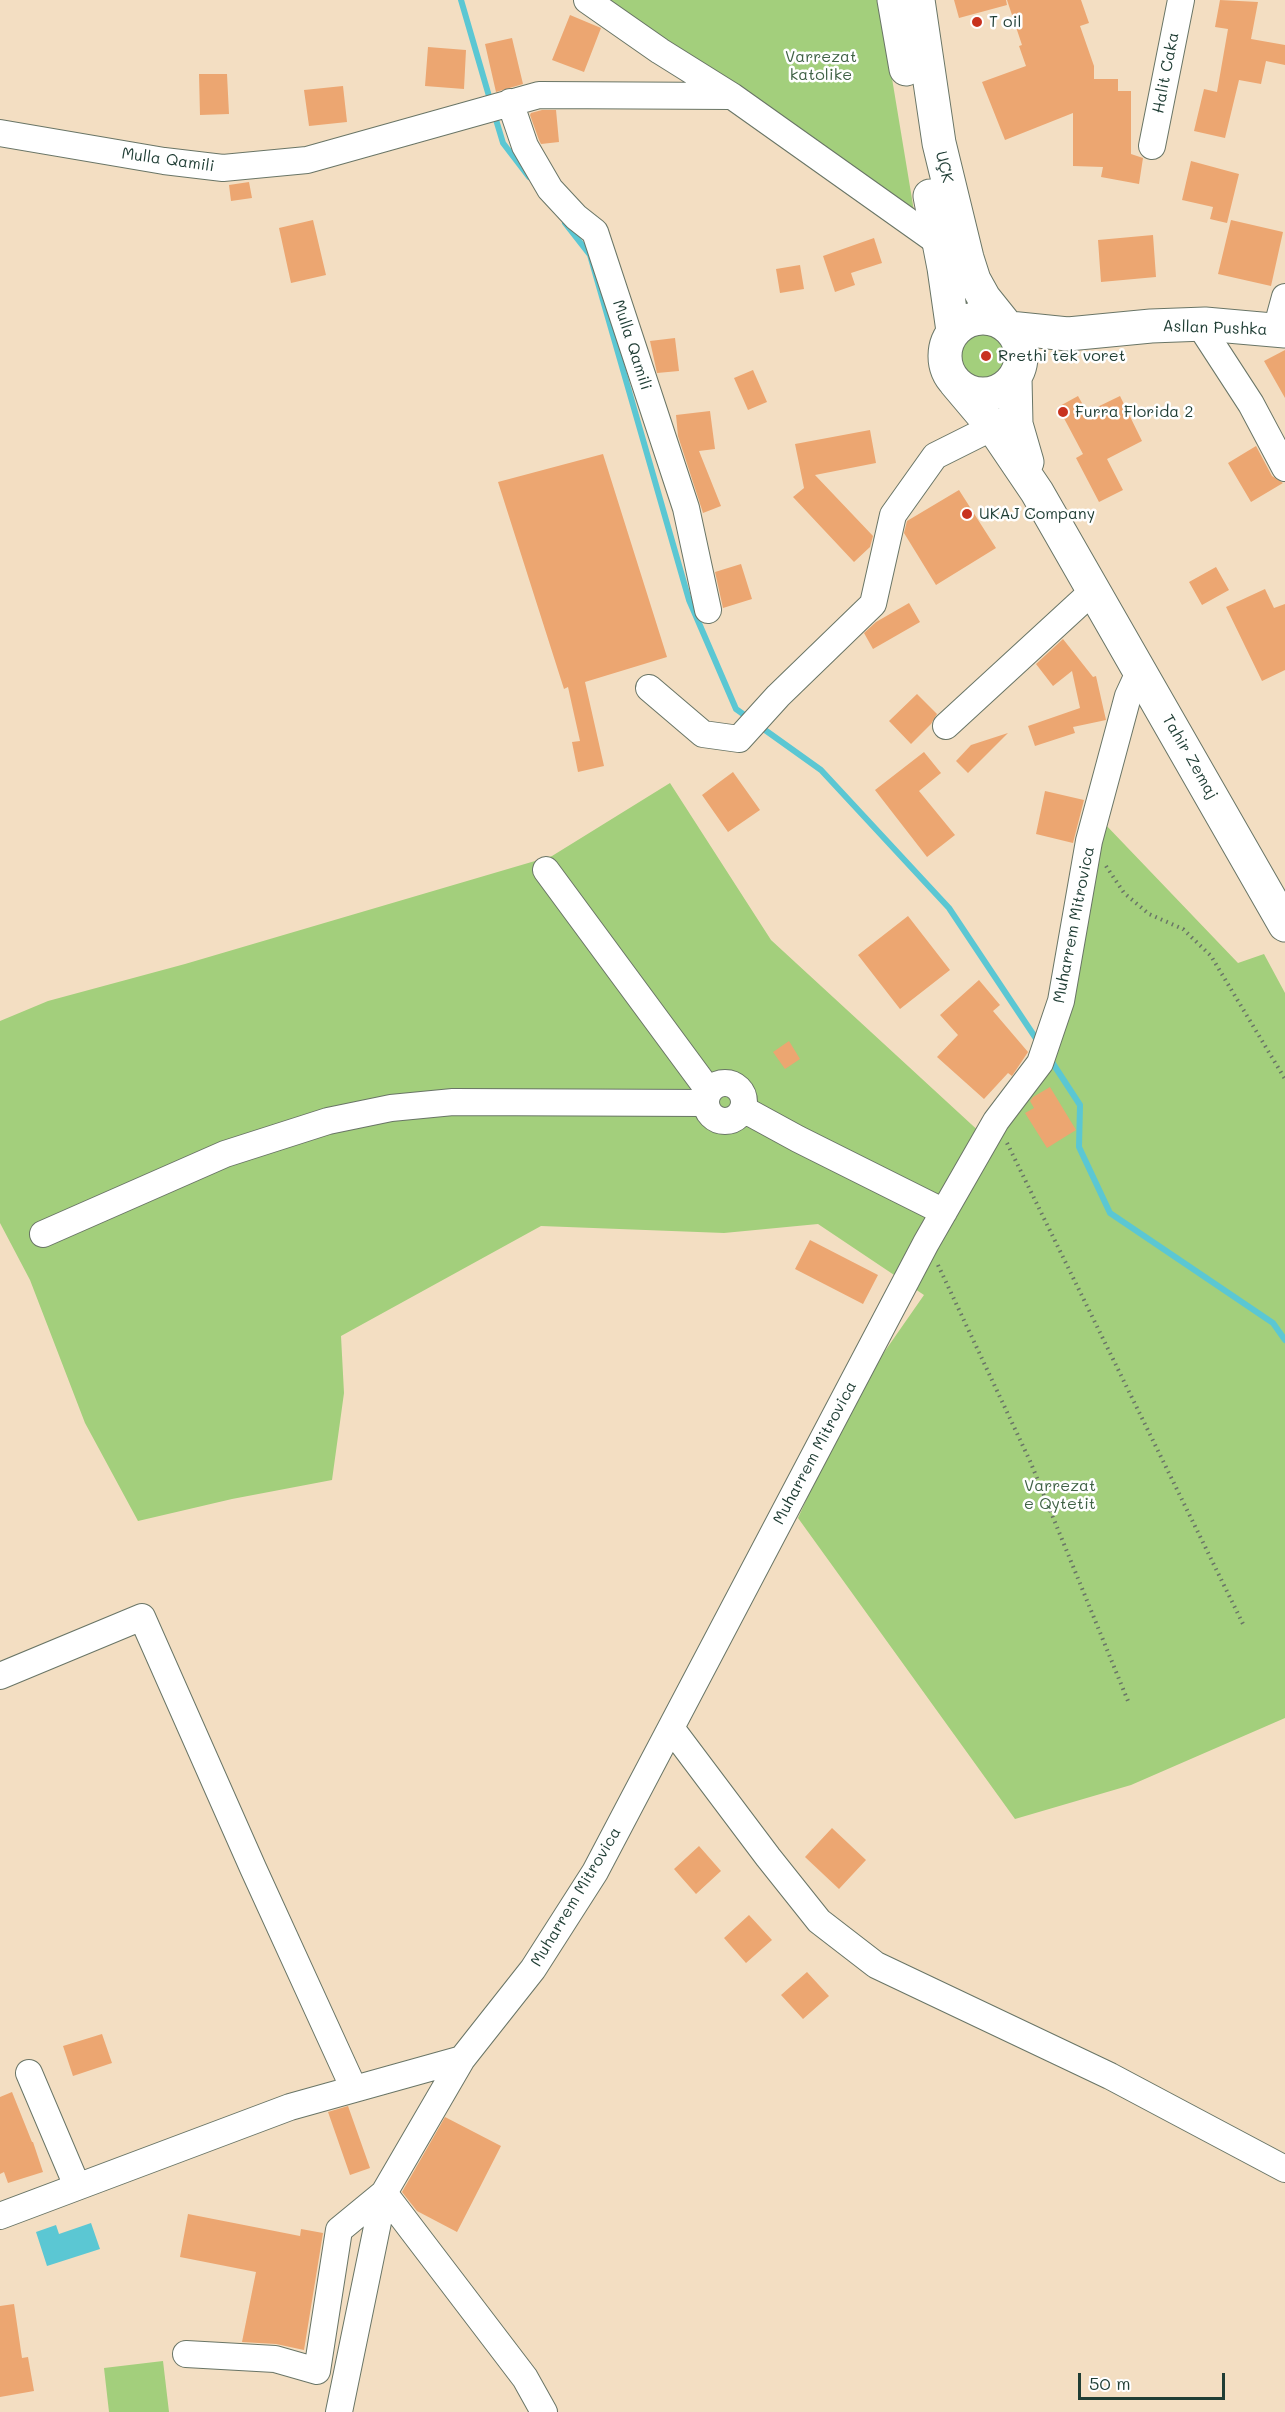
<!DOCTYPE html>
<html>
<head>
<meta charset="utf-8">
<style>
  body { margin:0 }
  #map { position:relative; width:1285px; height:2412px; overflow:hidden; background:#f3dec2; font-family:Mali,sans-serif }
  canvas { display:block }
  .scale { position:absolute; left:1078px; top:2373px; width:147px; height:27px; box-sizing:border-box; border:3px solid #1f3d34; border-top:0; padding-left:8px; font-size:18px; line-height:21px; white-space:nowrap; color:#1f3d34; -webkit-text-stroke:4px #fff; paint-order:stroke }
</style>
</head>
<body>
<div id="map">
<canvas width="1285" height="2412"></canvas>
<div class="scale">50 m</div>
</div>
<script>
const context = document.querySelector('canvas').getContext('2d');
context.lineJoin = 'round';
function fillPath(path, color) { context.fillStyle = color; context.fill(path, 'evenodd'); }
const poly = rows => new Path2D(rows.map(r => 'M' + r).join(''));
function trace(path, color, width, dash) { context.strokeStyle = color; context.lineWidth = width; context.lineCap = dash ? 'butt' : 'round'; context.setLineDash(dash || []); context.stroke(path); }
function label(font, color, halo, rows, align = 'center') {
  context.font = font + ' Mali,sans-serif'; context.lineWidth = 5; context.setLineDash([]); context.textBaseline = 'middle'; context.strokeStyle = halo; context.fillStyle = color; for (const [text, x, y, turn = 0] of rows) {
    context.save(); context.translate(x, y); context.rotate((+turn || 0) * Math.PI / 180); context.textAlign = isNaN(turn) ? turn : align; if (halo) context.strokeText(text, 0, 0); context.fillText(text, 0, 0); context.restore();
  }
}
const green = poly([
  [606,0,879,0,914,211],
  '957 358a28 28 0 1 1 56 0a28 28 0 1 1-56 0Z',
  [670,783,771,940,996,1147,1078,981,1103,822,1238,963,1264,954,1285,993,1285,1718,1131,1785,1015,1819,798,1518,855,1394,924,1295,818,1224,724,1233,541,1226,341,1336,344,1393,332,1480,232,1499,138,1521,85,1423,30,1280,0,1223,0,1021,48,1001,185,964,552,856],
  [163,2361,169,2412,109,2412,104,2368]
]);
const water = poly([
  [91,2223,100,2249,47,2266,36,2232,56,2225,59,2234]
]);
const stream = poly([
  [461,0,491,103],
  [494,113,503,143,529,177],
  [565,223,590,255,689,600,736,709,750,719],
  [758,725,821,770,949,908,1039,1043],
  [1050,1059,1080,1105,1079,1147,1110,1213,1273,1323,1285,1340]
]);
const building = poly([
  [954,0,1006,0,1007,5,959,18],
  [1007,0,1081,0,1089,23,1080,26,1094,66,1094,79,1118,79,1118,91,1131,91,1131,154,1143,158,1139,184,1101,177,1103,167,1073,166,1073,113,1005,140,982,82,1026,66,1019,46,1022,45],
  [1220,0,1258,2,1251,39,1285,45,1285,65,1266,61,1261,84,1239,80,1225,138,1194,131,1204,89,1217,92,1228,29,1215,27],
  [570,15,601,28,584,72,552,60],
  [512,38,523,84,496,92,485,44],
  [428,47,466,50,464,89,425,86],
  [199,74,227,74,229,114,200,115],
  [343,86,347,122,309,126,304,90],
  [542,110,556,110,559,142,541,144,539,140,530,115,531,113],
  [1191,161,1239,174,1227,223,1210,219,1213,207,1182,200],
  [249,182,252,198,231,201,229,185],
  [313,220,326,275,291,283,279,228],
  [1231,220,1283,232,1271,286,1218,274],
  [1153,235,1156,277,1101,282,1098,240],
  [874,238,882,263,851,273,855,285,835,292,823,256],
  [800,265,804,289,780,293,776,269],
  [675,338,679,371,657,373,650,341],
  [1285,350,1285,398,1264,361],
  [753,370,767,402,748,410,734,378],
  [1078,396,1087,412,1120,396,1142,441,1107,459,1123,490,1099,502,1076,458,1083,454,1058,407],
  [710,411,715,449,699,451,721,506,703,513,678,436,676,415],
  [870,430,876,463,815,475,873,536,870,547,854,562,793,497,804,488,795,444],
  [1256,446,1272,476,1283,483,1251,502,1228,463],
  [603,454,667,657,585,682,604,766,578,772,572,742,580,741,568,687,564,689,498,482],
  [959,490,996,548,936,585,904,533,907,521],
  [741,564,752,599,723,608,715,572],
  [1216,567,1229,590,1202,605,1189,582],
  [1265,589,1274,608,1285,604,1285,670,1262,681,1226,607],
  [909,603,920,622,873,649,864,633,876,622],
  [1063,639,1093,677,1096,676,1106,720,1073,727,1075,733,1035,746,1028,726,1080,708,1072,671,1053,686,1036,664],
  [917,694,937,714,931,724,911,744,889,721],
  [1008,733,968,773,956,761,971,745],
  [924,752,941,773,919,791,955,835,927,857,875,790],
  [733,772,760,810,728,832,702,795],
  [1045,791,1084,800,1073,843,1036,834],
  [908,916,950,970,900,1009,858,955],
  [979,980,1000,1005,993,1011,1028,1052,1012,1076,1008,1073,984,1099,937,1057,958,1035,940,1015],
  [789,1041,800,1059,785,1069,773,1052],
  [1050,1087,1076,1130,1047,1148,1025,1113,1034,1108,1030,1101,1033,1097],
  [810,1240,878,1275,863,1304,795,1269],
  [832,1828,866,1860,839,1889,805,1857],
  [699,1846,721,1871,696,1894,674,1869],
  [749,1915,772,1940,746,1963,724,1938],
  [807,1972,829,1996,803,2019,781,1995],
  [102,2034,112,2063,73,2076,63,2046],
  [12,2092,32,2142,33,2142,43,2172,8,2183,4,2172,0,2174,0,2097],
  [348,2106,370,2168,350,2175,328,2112],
  [445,2117,501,2146,457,2232,417,2211,402,2192],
  [188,2214,300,2236,301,2229,323,2233,304,2350,276,2344,242,2342,256,2272,180,2257],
  [14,2304,22,2358,28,2357,34,2391,0,2397,0,2306]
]);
const path = poly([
  [1106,866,1124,893,1149,914,1183,929,1211,956,1285,1079],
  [1007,1143,1243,1624],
  [938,1265,1030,1461,1128,1701]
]);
const minor = poly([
  [587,0,660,51,732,96],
  [510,102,525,146,550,189,576,217,595,232,686,508,708,610],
  [0,133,164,161,223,168,307,160,539,95,732,96,939,243],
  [1152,146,1181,0],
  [1199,324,1251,404,1285,468],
  [1276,330,1285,297],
  [649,688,703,734,739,739,778,696,873,604,893,515,935,456,993,427],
  [946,726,1094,590],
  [546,870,709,1091],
  '706 1102a19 19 0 1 1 38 0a19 19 0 1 1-38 0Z',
  [743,1109,798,1139,944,1212],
  [43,1234,225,1154,328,1121,391,1108,453,1102,705,1103],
  [0,1676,142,1617,253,1868,354,2089],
  [671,1728,768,1857,819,1921,876,1965,1110,2076,1285,2169],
  [29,2073,77,2186],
  [384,2193,525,2378,544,2412],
  [0,2216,290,2107,462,2059],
  [186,2354,275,2359,317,2371,339,2230,384,2193],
  [339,2412,384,2193,462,2059,533,1969,595,1872,926,1243,996,1121,1040,1063,1061,1001,1089,841,1128,696,1140,670]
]);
const major = poly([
  [894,0,906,69],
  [918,0,939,143,967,258,974,280,984,298,1004,323],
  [930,196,944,268,953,331],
  '945 356a38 38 0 1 1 76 0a38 38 0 1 1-76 0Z',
  [1009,328,1068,334,1151,326,1205,324,1285,331],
  [1015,378,1016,424,1027,462],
  [955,382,993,427,1037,492,1285,925]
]);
const markers = [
  [977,22,6,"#c8321e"],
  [986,356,6,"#c8321e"],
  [1063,412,6,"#c8321e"],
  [967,514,6,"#c8321e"]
];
const poiNames = [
  ["T oil",989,22],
  ["Rrethi tek voret",998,356],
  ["Furra Florida 2",1075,412],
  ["UKAJ Company",979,514]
];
const parkNames = [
  ["Varrezat",821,57],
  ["katolike",821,75],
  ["Varrezat",1060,1486],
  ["e Qytetit",1060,1504]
];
const streetNames = [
  ["Halit Caka",1166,73,-79],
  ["Mulla Qamili",168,160,8],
  ["UÇK",944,167,76],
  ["Asllan Pushka",1215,328,2],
  ["Mulla Qamili",632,345,72],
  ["Tahir Zemaj",1190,757,60],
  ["Muharrem Mitrovica",1074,925,-79],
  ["Muharrem Mitrovica",815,1453,-62],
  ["Muharrem Mitrovica",576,1897,-59]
];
fillPath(green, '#a3cf7c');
fillPath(water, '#5bc7d3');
trace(stream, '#5bc7d3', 6);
fillPath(building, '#eca671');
trace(minor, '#697566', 28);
trace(major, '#697566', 35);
trace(path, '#697566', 4, [1.5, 4.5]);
trace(minor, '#fff', 26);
trace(major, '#fff', 33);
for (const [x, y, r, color] of markers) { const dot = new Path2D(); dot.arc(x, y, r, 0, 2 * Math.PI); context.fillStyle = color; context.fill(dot); trace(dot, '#fff', 2); }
label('16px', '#1f3d34', '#fff', poiNames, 'left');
label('16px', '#406246', '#fff', parkNames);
label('16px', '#1f3d34', '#fff', streetNames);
</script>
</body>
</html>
